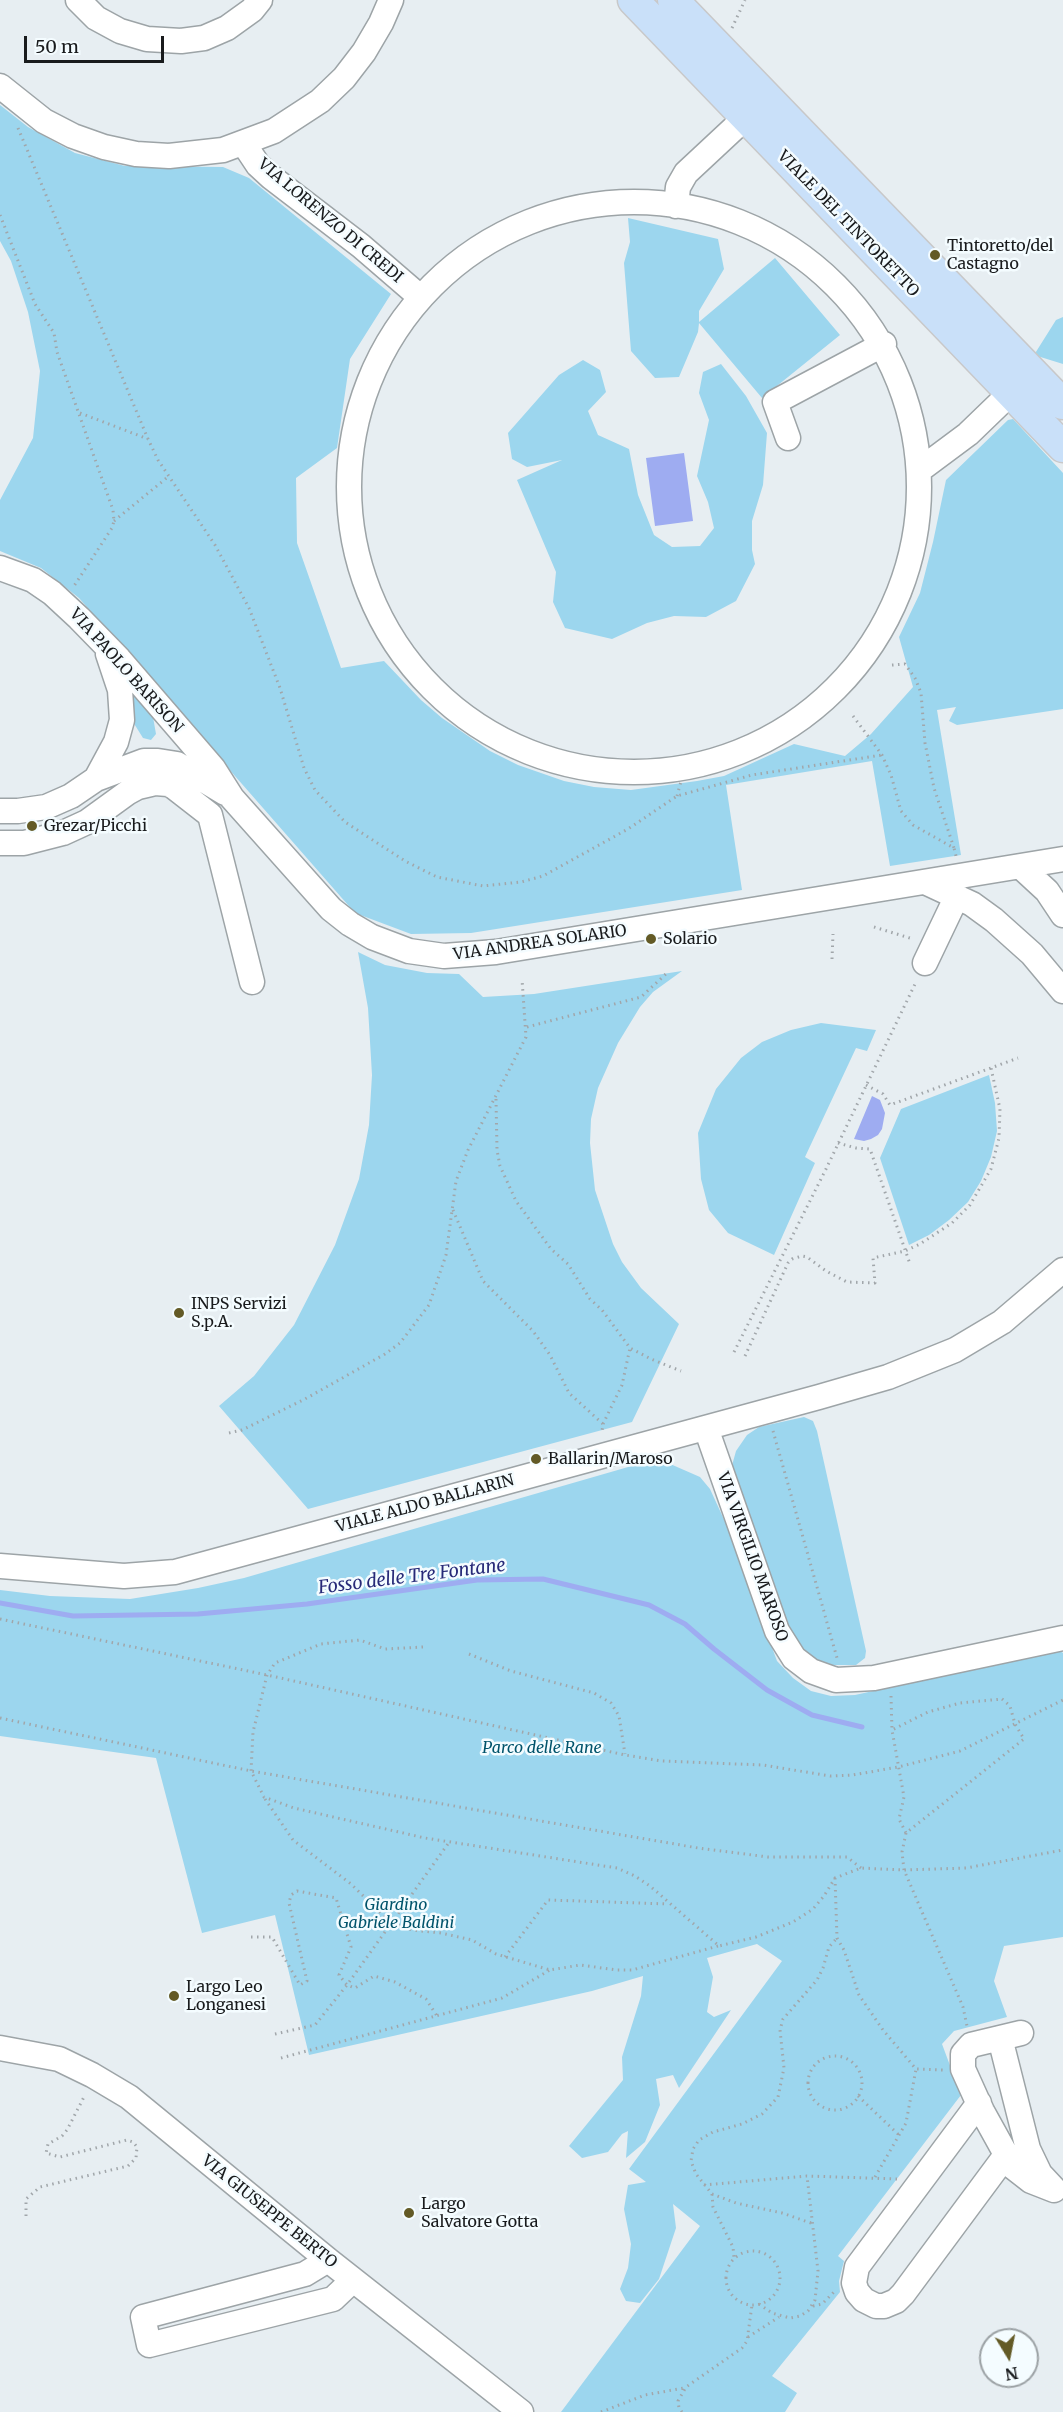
<!DOCTYPE html>
<html>
<head>
<meta charset="utf-8">
<style>
  body { margin:0 }
  #map { position:relative; width:1063px; height:2412px; overflow:hidden; background:#e7eef2; font-family:Merriweather,serif }
  canvas { display:block }
  .north { position:absolute; left:979px; top:2328px; width:60px; height:60px; box-sizing:border-box; background:#f4fcff; border:2px solid #9ca2a5; border-radius:50%; rotate:170deg; font-size:16px; font-weight:700; line-height:24px; text-align:center; color:#191b1d }
  .north::after { content:''; display:block; margin:auto; width:21px; height:27px; background:#635a26; clip-path:polygon(50% 0,100% 100%,50% 72%,0 100%) }
  .scale { position:absolute; left:24px; top:36px; width:140px; height:27px; box-sizing:border-box; border:3px solid #191b1d; border-top:0; padding-left:8px; font-size:18px; line-height:21px; white-space:nowrap; color:#191b1d; -webkit-text-stroke:4px #f4fcff; paint-order:stroke }
</style>
</head>
<body>
<div id="map">
<canvas width="1063" height="2412"></canvas>
<div class="north">N</div>
<div class="scale">50 m</div>
</div>
<script>
const context = document.querySelector('canvas').getContext('2d');
context.lineJoin = 'round';
function fillPath(path, color) { context.fillStyle = color; context.fill(path, 'evenodd'); }
const poly = rows => new Path2D(rows.map(r => 'M' + r).join(''));
function trace(path, color, width, dash) { context.strokeStyle = color; context.lineWidth = width; context.lineCap = dash ? 'butt' : 'round'; context.setLineDash(dash || []); context.stroke(path); }
function label(font, color, halo, rows, align = 'center') {
  context.font = font + ' Merriweather,serif'; context.lineWidth = 5; context.setLineDash([]); context.textBaseline = 'middle'; context.strokeStyle = halo; context.fillStyle = color; for (const [text, x, y, turn = 0] of rows) {
    context.save(); context.translate(x, y); context.rotate((+turn || 0) * Math.PI / 180); context.textAlign = isNaN(turn) ? turn : align; if (halo) context.strokeText(text, 0, 0); context.fillText(text, 0, 0); context.restore();
  }
}
const green = poly([
  [0,105,28,127,75,153,125,166,223,167,249,178,391,294,350,359,337,448,296,478,297,543,341,668,384,661,421,700,442,718,490,751,518,765,564,781,594,787,631,790,697,781,724,776,794,744,845,756,871,734,913,687,899,637,920,593,933,542,946,480,1008,420,1013,419,1063,473,1063,709,957,725,949,721,956,707,937,710,961,855,890,866,872,761,726,785,742,890,471,933,411,934,355,913,79,598,41,568,0,551,0,500,33,438,40,371,28,312,11,261,0,241],
  [628,218,718,239,724,269,699,311,699,322,775,258,840,335,762,398,699,323,698,332,679,377,655,378,631,351,624,263,630,242],
  [1063,317,1063,364,1034,355,1056,320],
  [583,360,600,370,606,392,588,411,598,435,629,449,638,495,654,535,672,547,700,546,714,528,708,502,697,476,709,420,699,393,703,372,721,364,746,396,767,433,763,485,752,521,752,550,755,564,736,601,706,617,674,616,647,623,612,639,565,628,553,602,556,572,517,480,562,460,527,467,512,459,508,433,559,375],
  [131,686,150,709,153,717,156,734,151,740,143,738,133,722],
  [358,952,385,965,427,973,459,974,483,997,534,994,682,971,653,992,640,1007,618,1043,598,1088,591,1119,590,1143,595,1190,613,1244,622,1262,641,1288,679,1324,632,1422,308,1509,219,1406,254,1376,294,1325,335,1245,359,1179,369,1125,372,1075,368,1008],
  [821,1023,876,1030,867,1051,856,1048,805,1157,815,1163,774,1255,728,1233,709,1210,701,1179,698,1133,716,1089,741,1058,762,1042,791,1030],
  [989,1075,995,1103,997,1131,991,1157,981,1181,968,1202,949,1220,929,1235,909,1245,880,1158,901,1109],
  [804,1417,813,1421,817,1431,866,1651,865,1658,856,1665,826,1665,808,1657,790,1640,731,1469,736,1451,747,1435,759,1427],
  [642,1463,668,1463,700,1477,710,1489,727,1526,777,1661,793,1678,811,1691,831,1696,855,1695,1059,1650,1063,1653,1063,1937,1004,1946,994,1981,1007,2017,954,2031,942,2044,961,2095,838,2256,844,2261,839,2281,840,2292,772,2376,797,2393,785,2412,561,2412,700,2226,673,2204,676,2228,659,2279,640,2303,626,2301,620,2289,628,2268,631,2244,624,2209,628,2185,646,2182,629,2169,782,1961,757,1944,707,1958,713,1977,707,2012,714,2017,731,2010,679,2088,673,2075,656,2079,660,2105,645,2142,626,2158,628,2131,622,2134,608,2152,582,2158,569,2146,623,2080,622,2057,641,1996,643,1976,592,1991,309,2055,275,1915,202,1933,156,1758,0,1736,0,1590,50,1596,130,1599,198,1588,244,1578]
]);
const water = poly([
  [684,453,693,521,655,526,646,458],
  [872,1096,880,1100,885,1113,882,1129,878,1135,871,1139,864,1141,854,1139]
]);
const stream = poly([
  [0,1603,73,1616,198,1614,307,1604,477,1580,543,1579,649,1605,685,1624,714,1649,767,1690,812,1715,862,1727]
]);
const path = poly([
  [732,28,745,0],
  [18,128,148,439,158,460,215,545,249,608,280,688,304,768,315,790,345,822,405,861,437,877,483,886,521,882,543,876,628,829,677,796,752,775,882,755],
  [0,215,35,304,54,333,57,352,113,510,114,521,112,528,74,586],
  [80,413,148,439],
  [114,521,169,476],
  [892,665,905,664,915,678,921,693,925,743,934,788,954,848],
  [853,716,882,755,891,775,901,811,913,825,954,848,956,856],
  [677,796,685,767],
  [874,927,913,939],
  [832,959,833,934],
  [527,1027,641,997,667,973],
  [866,1085,883,1094,890,1105,1018,1058],
  [496,1099,497,1150,500,1166,516,1201,551,1249,568,1264,590,1299,602,1310,630,1348,651,1359,681,1371],
  [838,1143,856,1148,870,1149,910,1264],
  [453,1210,483,1281,533,1331,550,1355,569,1393,603,1424,602,1431],
  [734,1352,826,1169,916,982],
  [745,1356,788,1263,792,1259,802,1256,807,1257,826,1271,847,1282,875,1283,873,1258,905,1251,920,1244,952,1223,970,1205,991,1169,999,1138,1000,1109,991,1068],
  [603,1424,622,1385,630,1348],
  [773,1431,837,1658],
  [229,1433,242,1430,305,1399,385,1354,400,1343,429,1305,446,1255,456,1181,468,1150,526,1037,522,979],
  [0,1619,267,1675,625,1755,662,1761,763,1765,830,1776,853,1775,898,1767,960,1751,1063,1700],
  [423,1647,385,1649,360,1640,321,1644,275,1663,267,1675,253,1732,251,1771,264,1797,294,1808,425,1838,617,1868,635,1876,650,1886,719,1946,756,1937,793,1922,813,1909,824,1896,835,1878,861,1868,904,1870,966,1868,1063,1850],
  [469,1654,511,1671,594,1693,611,1703,619,1716,625,1754],
  [891,1696,892,1730],
  [1002,1699,1010,1706,1015,1724,1024,1739,906,1833,899,1819,904,1797,892,1730,928,1712,960,1703,1002,1699],
  [0,1718,251,1771,698,1848,768,1857,847,1857,861,1868],
  [265,1799,293,1840,351,1884,391,1923,412,1930,441,1933,472,1940,496,1954,550,1970,580,1965,617,1970,632,1970,718,1946],
  [906,1833,902,1852,904,1870,963,2007,967,2026],
  [835,1878,837,1938,844,1950,859,1995,883,2030,916,2069,943,2070],
  [251,1937,272,1937,300,1985,307,1981,289,1903,291,1895,297,1891,336,1898,351,1947,339,1975,347,1985,355,1988,374,1976,395,1982,426,1999,437,2016],
  [505,1957,548,1900,668,1904],
  [275,2034,315,2025,347,1985,450,1841],
  '808 2083a27 27 0 1 1 54 0a27 27 0 1 1-54 0Z',
  [281,2058,502,1998,550,1970],
  [858,2096,899,2135],
  [875,2177,906,2123,916,2069],
  [704,2185,807,2176,897,2179],
  [712,2194,713,2207,733,2247,734,2258],
  [26,2216,26,2199,40,2187,128,2166,136,2158,137,2147,133,2142,127,2140,60,2157,46,2153,48,2144,62,2136,67,2130,85,2095],
  [811,2223,782,2213,736,2203,712,2194,696,2174,691,2161,693,2149,699,2140,713,2132,742,2124,762,2114,778,2097,784,2068,780,2030,783,2019,817,1980,823,1968,829,1947,837,1938],
  '726 2278a27 27 0 1 1 54 0a27 27 0 1 1-54 0Z',
  [759,2304,772,2313,790,2318,800,2316,808,2311,815,2300,818,2271,807,2176],
  [813,2306,822,2304,836,2290],
  [748,2337,779,2317],
  [601,2412,645,2395,684,2388],
  [682,2412,679,2408,678,2401,686,2387,742,2348,747,2341,752,2305]
]);
const minor = poly([
  [78,0,96,18,120,31,147,39,181,41,204,38,227,28,252,10,260,0],
  [0,86,44,121,73,136,104,147,136,154,169,156,223,150,274,131,320,101,344,78,364,52,381,23,391,0],
  [244,144,258,165,271,177,361,246,419,296],
  '349 487a285 285 0 1 1 570 0a285 285 0 1 1-570 0Z',
  [676,206,678,187,686,173,759,105],
  [788,438,775,402,884,344],
  [921,469,968,434,1024,380],
  [0,568,33,580,52,593,79,618,119,659,213,768,232,798,331,909,350,924,372,937,409,951,444,956,496,952,1063,859],
  [96,779,116,742,122,720,120,690,108,654],
  [0,811,18,811,46,807,71,796,96,779,144,761,158,761,177,764,225,793],
  [210,815,252,982],
  [0,843,24,843,63,833,87,822,127,793,138,787,155,783,168,784,174,787,210,815],
  [1021,867,1047,891,1063,915],
  [927,883,972,904,994,920,1032,954,1063,991],
  [925,963,957,896],
  [706,1428,777,1631,794,1658,811,1671,836,1680,874,1678,1063,1638],
  [0,1566,124,1576,175,1572,819,1397,888,1377,955,1350,1002,1322,1063,1270],
  [1021,2033,971,2045,963,2054,963,2069,982,2111,1013,2167,1031,2181,1054,2190],
  [1000,2038,1028,2149,1040,2174,1054,2189],
  [0,2048,59,2059,92,2075,129,2097,328,2260,521,2412],
  [979,2103,857,2267,854,2283,857,2292,864,2300,876,2306,884,2306,896,2301,903,2294,1006,2155],
  [328,2260,305,2274,143,2317,149,2345,333,2299,353,2280]
]);
const major = poly([
  [633,0,1063,447],
  [673,0,1063,404]
]);
const markers = [
  [935,255,6,"#635a26"],
  [32,826,6,"#635a26"],
  [651,939,6,"#635a26"],
  [179,1313,6,"#635a26"],
  [536,1459,6,"#635a26"],
  [174,1996,6,"#635a26"],
  [409,2213,6,"#635a26"]
];
const streetNames = [
  ["VIA LORENZO DI CREDI",330,221,40],
  ["VIALE DEL TINTORETTO",848,224,46],
  ["VIA PAOLO BARISON",126,671,48],
  ["VIA ANDREA SOLARIO",540,943,-8],
  ["VIALE ALDO BALLARIN",425,1504,-15],
  ["VIA VIRGILIO MAROSO",752,1557,70],
  ["VIA GIUSEPPE BERTO",269,2212,39]
];
const poiNames = [
  ["Tintoretto/del",947,246],
  ["Castagno",947,264],
  ["Grezar/Picchi",44,826],
  ["Solario",663,939],
  ["INPS Servizi",191,1304],
  ["S.p.A.",191,1322],
  ["Ballarin/Maroso",548,1459],
  ["Largo Leo",186,1987],
  ["Longanesi",186,2005],
  ["Largo",421,2204],
  ["Salvatore Gotta",421,2222]
];
const parkNames = [
  ["Parco delle Rane",542,1748],
  ["Giardino",396,1905],
  ["Gabriele Baldini",396,1923]
];
const waterNames = [
  ["Fosso delle Tre Fontane",412,1577,-7]
];
fillPath(green, '#9cd6ee');
fillPath(water, '#9eacf1');
trace(stream, '#9eacf1', 5);
trace(minor, '#9da4a7', 27);
trace(major, '#c8c8c9', 33);
trace(path, '#a1a6aa', 3, [1.5, 4.5]);
trace(minor, '#fff', 24);
trace(major, '#c9e0f9', 30);
for (const [x, y, r, color] of markers) { const dot = new Path2D(); dot.arc(x, y, r, 0, 2 * Math.PI); context.fillStyle = color; context.fill(dot); trace(dot, '#f4fcff', 2); }
label('16px', '#191b1d', '#f4fcff', streetNames);
label('16px', '#191b1d', '#f4fcff', poiNames, 'left');
label('italic 16px', '#00536b', '#f4fcff', parkNames);
label('italic 18px', '#272a78', '#f4fcff', waterNames);
</script>
</body>
</html>
